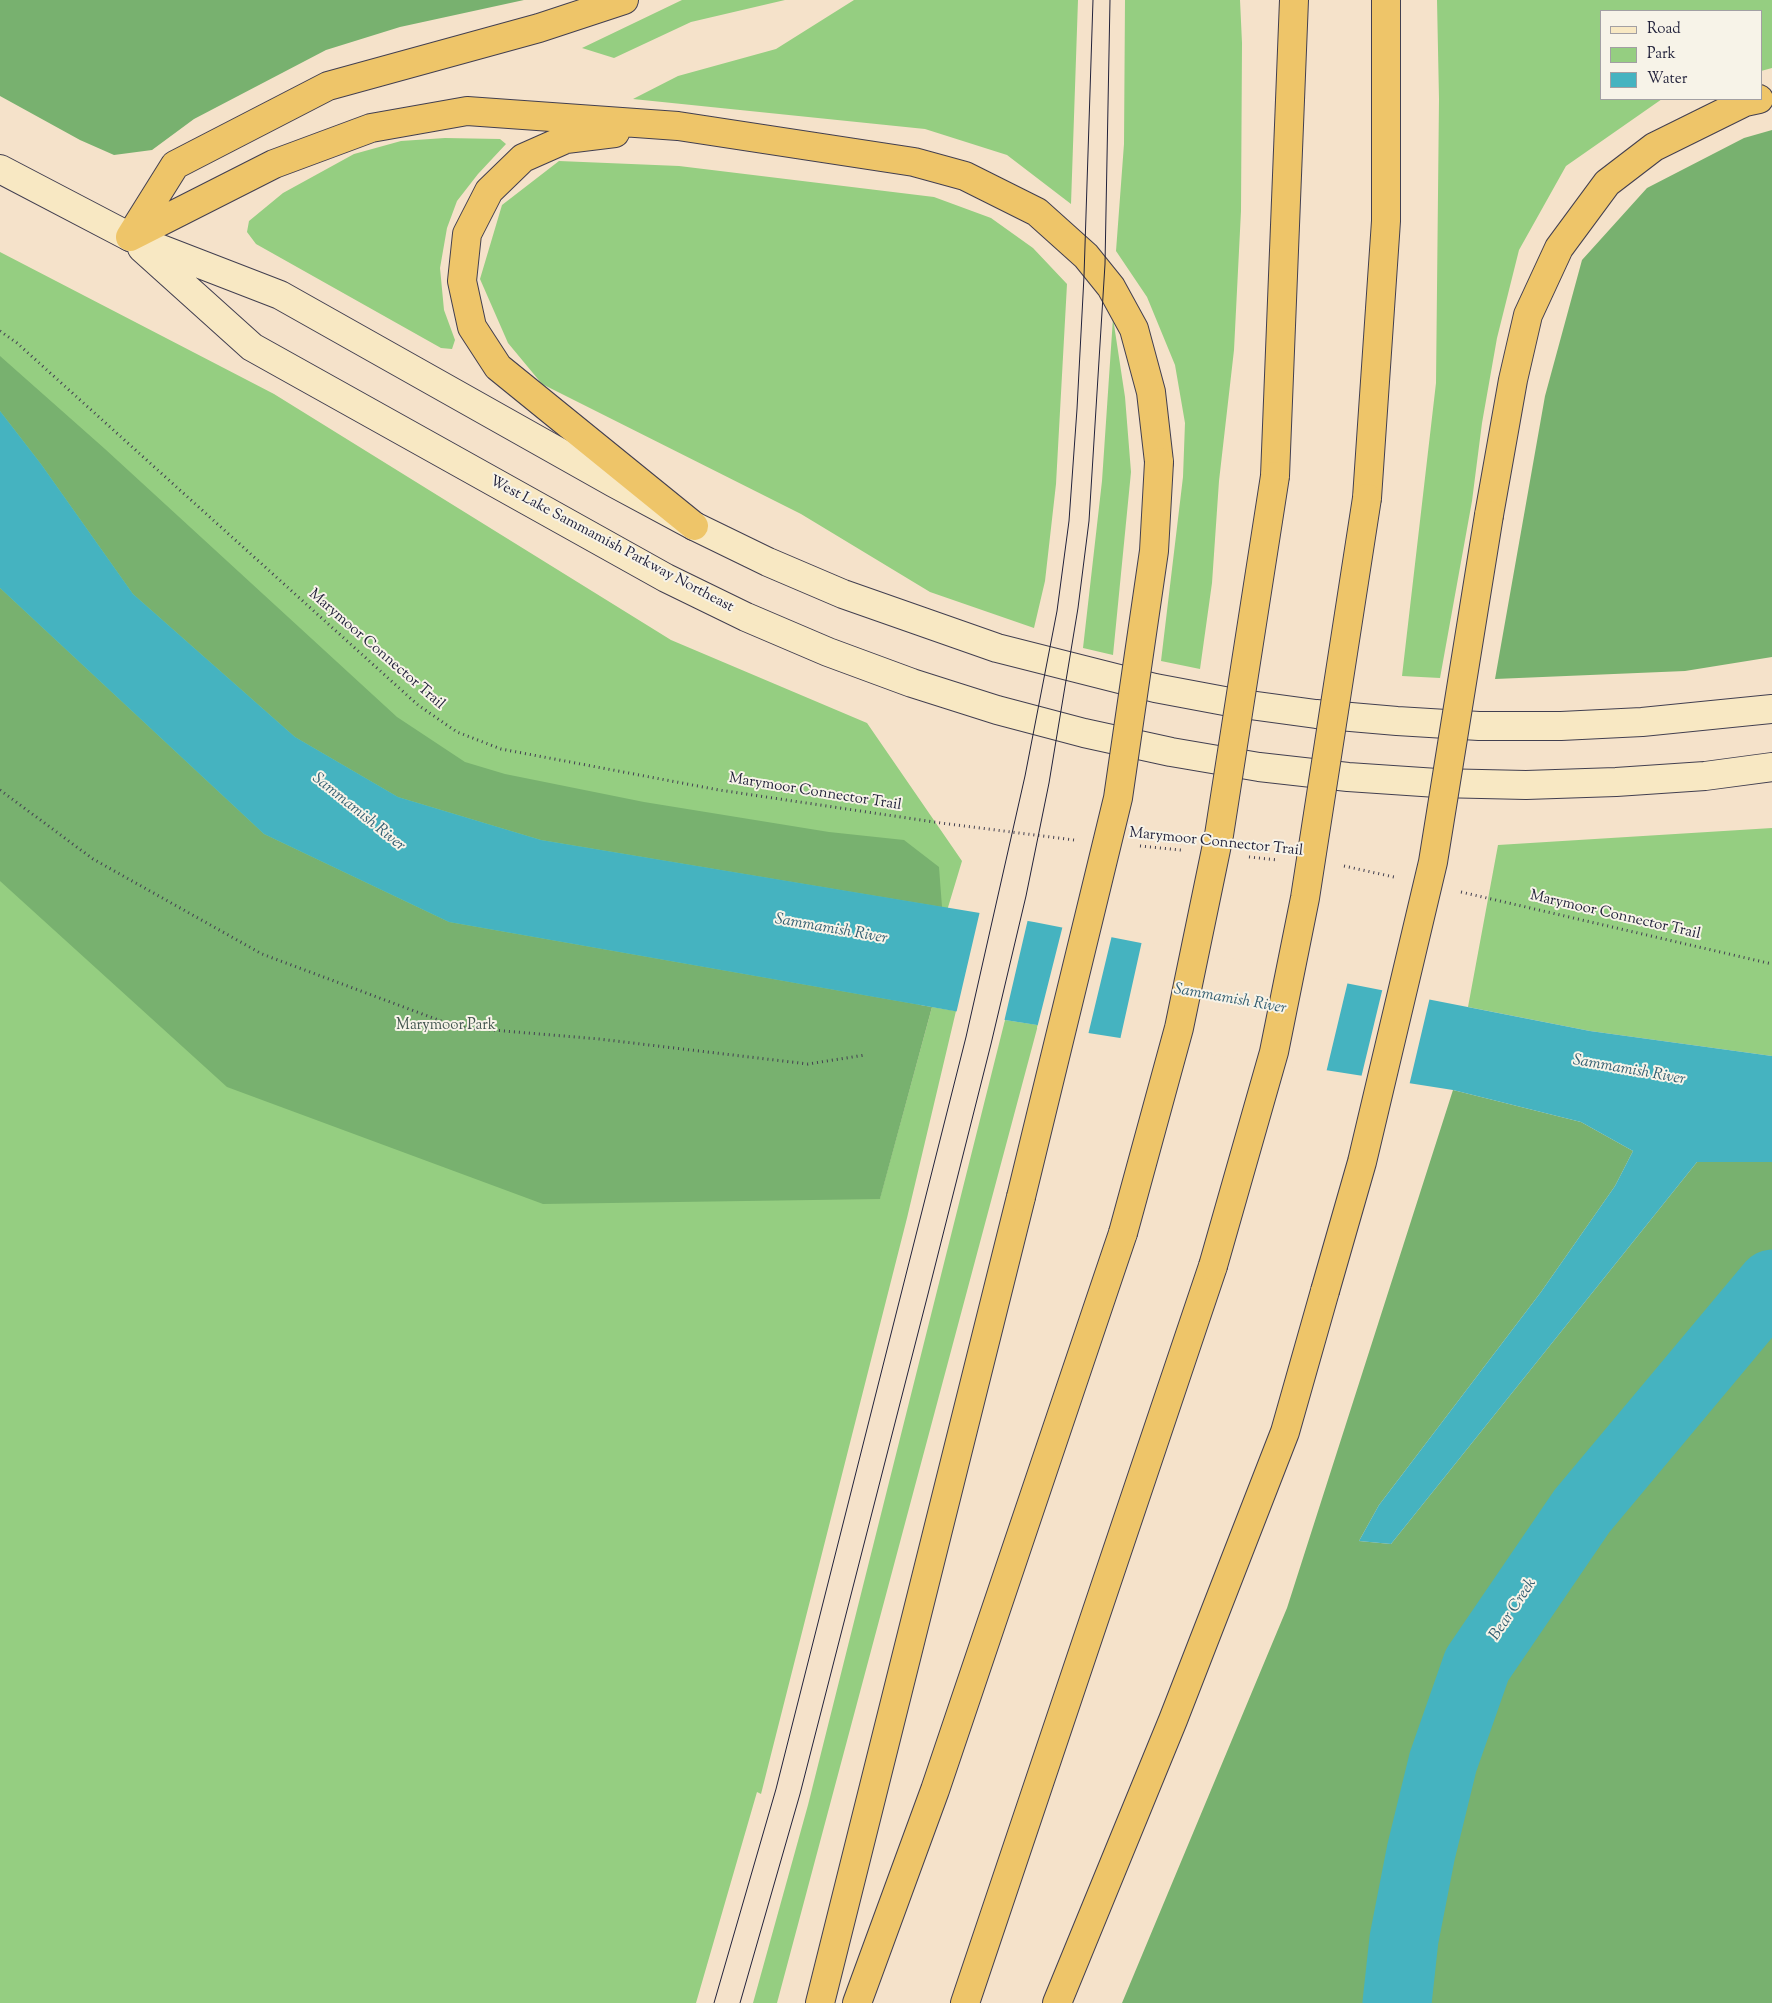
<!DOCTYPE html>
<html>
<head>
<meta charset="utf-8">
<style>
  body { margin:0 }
  #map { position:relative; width:1772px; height:2003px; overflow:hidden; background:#f5e2ca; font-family:"Sorts Mill Goudy",serif }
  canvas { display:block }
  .legend { position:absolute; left:1600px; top:10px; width:162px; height:90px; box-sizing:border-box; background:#f7f3e8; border:1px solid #a29fa3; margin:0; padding:6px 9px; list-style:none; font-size:15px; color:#22223b }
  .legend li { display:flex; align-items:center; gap:10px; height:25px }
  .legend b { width:25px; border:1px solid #a29fa3 }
</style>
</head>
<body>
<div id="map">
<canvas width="1772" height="2003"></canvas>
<ul class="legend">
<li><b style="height:6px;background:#f8e8c3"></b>Road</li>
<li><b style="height:14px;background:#95ce81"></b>Park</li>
<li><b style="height:14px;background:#45b3c0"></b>Water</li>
</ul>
</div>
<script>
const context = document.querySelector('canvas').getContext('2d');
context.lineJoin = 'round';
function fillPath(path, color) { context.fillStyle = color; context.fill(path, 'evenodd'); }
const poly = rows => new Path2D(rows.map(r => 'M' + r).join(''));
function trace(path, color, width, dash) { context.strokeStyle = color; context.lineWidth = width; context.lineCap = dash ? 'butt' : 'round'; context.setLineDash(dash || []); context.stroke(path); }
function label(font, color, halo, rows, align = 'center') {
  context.font = font + ' "Sorts Mill Goudy",serif'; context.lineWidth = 4; context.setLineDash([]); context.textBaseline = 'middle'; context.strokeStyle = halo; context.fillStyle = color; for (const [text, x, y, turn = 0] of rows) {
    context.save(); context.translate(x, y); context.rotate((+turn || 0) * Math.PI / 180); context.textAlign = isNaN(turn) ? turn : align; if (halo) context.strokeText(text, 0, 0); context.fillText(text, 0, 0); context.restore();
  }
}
const green = poly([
  [682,0,785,0,691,22,614,58,582,48],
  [854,0,1078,0,1071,204,1007,155,925,129,633,99,678,76,776,49],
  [1125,0,1240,0,1242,43,1241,211,1234,350,1219,481,1212,583,1200,669,1161,661,1183,477,1185,423,1175,365,1147,297,1116,251,1124,144],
  [1437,0,1772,0,1772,68,1761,71,1761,11,1601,11,1601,99,1662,99,1566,166,1519,250,1497,338,1482,423,1472,501,1440,678,1402,676,1436,383,1439,99],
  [445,138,500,139,506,144,478,174,457,201,447,228,440,268,444,310,455,340,452,349,441,348,256,244,247,232,249,221,283,193,354,154,401,141],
  [559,161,679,166,934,197,991,218,1033,248,1067,284,1056,484,1045,581,1034,628,930,592,801,514,542,384,508,343,480,279,502,205],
  [0,252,274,394,671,640,867,723,962,861,860,1199,880,1198,932,1007,956,1011,907,1218,761,1794,757,1792,696,2003,0,2003],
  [1113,318,1125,397,1131,472,1113,655,1083,648,1102,481],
  [1772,828,1772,1056,1590,1031,1468,1007,1498,845],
  [1005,1020,1038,1025,777,2003,753,2003,808,1805]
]);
const forest = poly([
  [0,0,524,0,400,27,326,50,194,119,152,150,114,155,80,140,0,96],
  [1772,130,1772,657,1685,671,1495,679,1545,396,1582,260,1647,188,1744,138],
  [0,356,105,449,397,717,465,762,505,774,644,802,829,832,904,840,939,867,942,907,541,840,398,797,295,737,133,594,41,464,0,411],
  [0,588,264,834,449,922,932,1007,880,1199,543,1204,227,1087,0,881],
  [1453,1090,1581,1122,1633,1151,1615,1186,1541,1292,1379,1505,1359,1541,1391,1544,1697,1162,1772,1162,1772,2003,1122,2003,1287,1608]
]);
const water = poly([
  [0,411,41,464,133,594,295,737,398,797,541,840,1034,922,1590,1031,1772,1056,1772,1162,1697,1162,1391,1544,1359,1541,1379,1505,1541,1292,1615,1186,1633,1151,1581,1122,1453,1090,1005,1020,449,922,264,834,0,588]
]);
const pier = poly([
  [980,911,1028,919,1004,1022,956,1014],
  [1063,925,1112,935,1088,1035,1037,1028],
  [1142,941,1348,981,1326,1073,1120,1040],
  [1383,987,1430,997,1409,1086,1361,1078]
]);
const river = poly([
  [1397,2003,1404,1939,1421,1852,1443,1762,1477,1665,1582,1511,1772,1284]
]);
const path = poly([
  [0,331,17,343,418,705,457,732,501,749,719,790,941,823,1074,840],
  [0,790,93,859,262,954,457,1027,599,1039,808,1064,865,1055],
  [1140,846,1181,850],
  [1249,857,1278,860],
  [1344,866,1394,877],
  [1461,892,1772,964]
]);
const secondary = poly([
  [0,169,130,237,280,295,614,483,694,526,768,562,843,594,997,648,1155,688,1235,703,1316,714,1397,721,1479,726,1561,726,1642,722,1772,709],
  [142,248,252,347,666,578,746,617,828,652,912,683,997,710,1084,733,1171,752,1259,767,1348,777,1437,783,1526,785,1616,782,1705,776,1772,767]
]);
const highway = poly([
  [615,133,566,139,523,158,489,191,467,234,462,281,472,327,498,367,694,526],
  [130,237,274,164,371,128,467,111,678,126,914,162,965,176,1037,212,1086,256,1111,287,1134,329,1151,392,1159,462],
  [130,237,175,165,328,86,539,28,624,0],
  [1275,476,1294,0],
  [1367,498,1386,221,1386,0],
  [1489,515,1513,380,1528,315,1559,248,1607,183,1654,147,1745,102,1759,99],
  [820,2003,1021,1197],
  [857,2003,935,1790,1123,1233],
  [965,2003,1213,1266],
  [1057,2003,1173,1720,1285,1432,1325,1291]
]);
const tram = poly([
  [714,2003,776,1789,966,1037,1025,776,1057,611,1069,521,1077,409,1084,276,1093,0],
  [740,2003,800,1794,928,1294,991,1044,1026,896,1049,783,1078,608,1089,521,1105,264,1110,0]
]);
const highwayBridge = poly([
  [1021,1197,1118,798,1154,551,1159,462],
  [1123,1233,1179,1028,1219,835,1275,476],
  [1213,1266,1274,1052,1305,898,1367,498],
  [1325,1291,1362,1162,1433,862,1489,515]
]);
const streetNames = [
  ["West Lake Sammamish Parkway Northeast",611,545,28],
  ["Marymoor Connector Trail",376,650,41],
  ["Marymoor Connector Trail",815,793,9],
  ["Marymoor Connector Trail",1216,843,6],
  ["Marymoor Connector Trail",1615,916,13]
];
const parkNames = [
  ["Marymoor Park",446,1026]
];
const waterNames = [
  ["Sammamish River",358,813,39],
  ["Sammamish River",831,930,10],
  ["Sammamish River",1230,1000,10],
  ["Sammamish River",1629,1071,10],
  ["Bear Creek",1514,1610,-56]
];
fillPath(green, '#95ce81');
fillPath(forest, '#78b16f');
fillPath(water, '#45b3c0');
fillPath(pier, '#f5e2ca');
trace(river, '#45b3c0', 69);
trace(secondary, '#423f50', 30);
trace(highway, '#423f50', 30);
trace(path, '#423f50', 3, [1, 4]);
trace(secondary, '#f8e8c3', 28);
trace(highway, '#eec569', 28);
trace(tram, '#22223b', 1);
trace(highwayBridge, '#423f50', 30, []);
trace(highwayBridge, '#eec569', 28);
label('15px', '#22223b', '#f7f3e8', streetNames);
label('15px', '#445650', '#f7f3e8', parkNames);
label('italic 16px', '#305c70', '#f7f3e8', waterNames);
</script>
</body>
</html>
